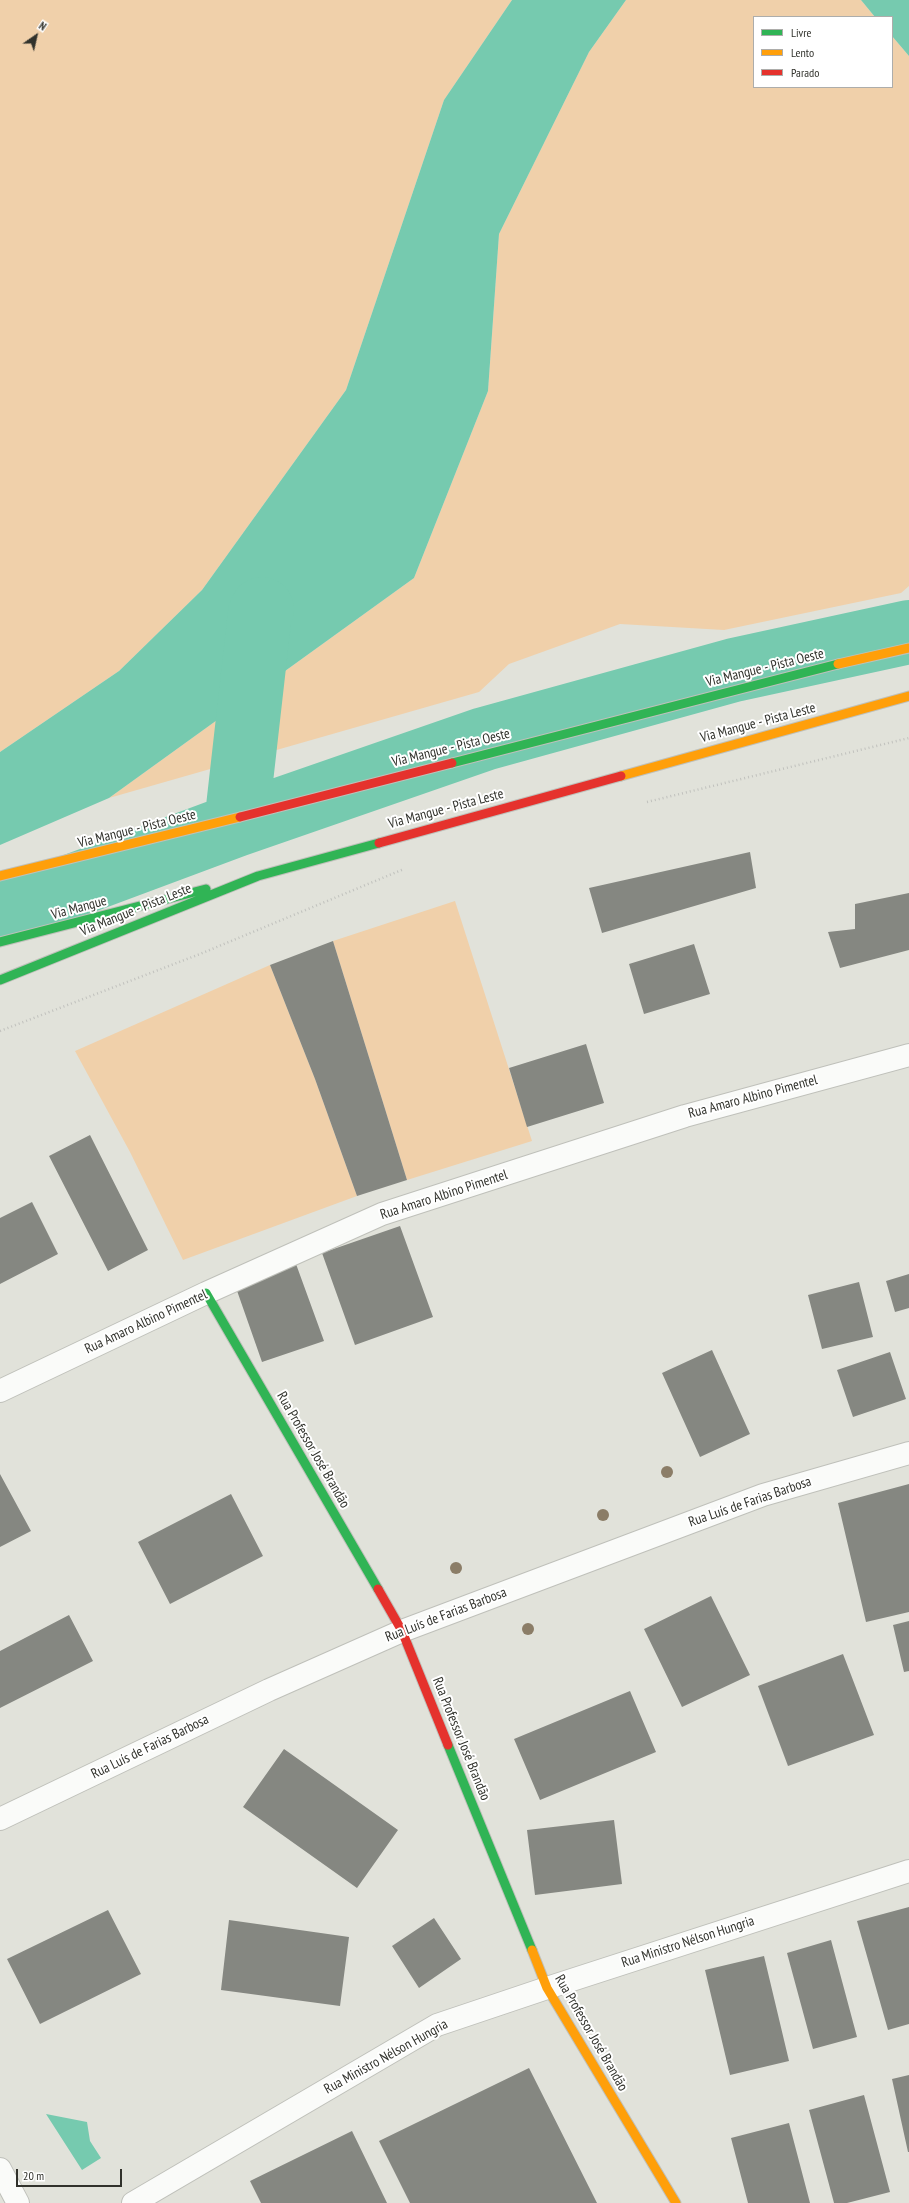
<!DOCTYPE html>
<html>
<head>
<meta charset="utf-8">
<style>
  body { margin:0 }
  #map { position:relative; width:909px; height:2203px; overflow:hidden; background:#e1e2da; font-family:"PT Sans Narrow",sans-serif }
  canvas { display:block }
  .legend { position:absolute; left:753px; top:16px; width:140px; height:72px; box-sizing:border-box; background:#fff; border:1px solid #adadab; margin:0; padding:5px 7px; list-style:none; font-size:12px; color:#31322c }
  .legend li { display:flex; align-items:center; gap:8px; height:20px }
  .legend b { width:20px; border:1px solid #adadab }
  .north { position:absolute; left:16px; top:16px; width:40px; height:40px; -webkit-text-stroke:3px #fff; paint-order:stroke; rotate:34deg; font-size:11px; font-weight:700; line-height:16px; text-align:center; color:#31322c }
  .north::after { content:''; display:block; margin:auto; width:14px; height:18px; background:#31322c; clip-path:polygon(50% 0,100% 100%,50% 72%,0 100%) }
  .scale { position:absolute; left:16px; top:2169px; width:106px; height:18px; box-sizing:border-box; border:2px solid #31322c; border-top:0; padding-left:5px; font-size:12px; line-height:14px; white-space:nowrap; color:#31322c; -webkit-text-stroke:3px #fff; paint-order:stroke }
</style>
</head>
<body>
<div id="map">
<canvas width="909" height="2203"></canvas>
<ul class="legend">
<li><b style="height:5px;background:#30b455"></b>Livre</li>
<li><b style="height:5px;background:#ff9f0a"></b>Lento</li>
<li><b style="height:5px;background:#e5322d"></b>Parado</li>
</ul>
<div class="north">N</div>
<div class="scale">20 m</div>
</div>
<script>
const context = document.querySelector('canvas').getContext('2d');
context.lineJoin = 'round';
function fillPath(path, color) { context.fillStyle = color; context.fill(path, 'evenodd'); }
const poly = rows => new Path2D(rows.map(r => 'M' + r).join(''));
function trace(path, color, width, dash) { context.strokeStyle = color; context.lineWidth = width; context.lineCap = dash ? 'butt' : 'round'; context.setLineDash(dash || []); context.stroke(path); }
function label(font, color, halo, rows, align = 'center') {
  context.font = font + ' "PT Sans Narrow",sans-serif'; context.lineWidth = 4; context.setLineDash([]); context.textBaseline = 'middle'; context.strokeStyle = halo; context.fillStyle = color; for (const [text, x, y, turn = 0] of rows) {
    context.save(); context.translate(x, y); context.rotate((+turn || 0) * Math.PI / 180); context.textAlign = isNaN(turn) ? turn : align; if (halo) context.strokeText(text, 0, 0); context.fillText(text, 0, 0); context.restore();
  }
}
const green = poly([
  [0,0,512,0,444,100,346,390,202,590,119,671,0,752],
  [626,0,861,0,875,17,754,17,754,87,892,87,892,36,909,56,909,586,901,593,724,630,620,624,509,664,479,692,109,798,414,578,488,391,499,234,589,52],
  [455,901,532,1141,407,1180,333,941],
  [270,965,315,1079,357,1196,183,1260,130,1152,75,1051]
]);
const water = poly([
  [512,0,626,0,589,52,499,234,488,391,414,578,109,798,0,845,0,752,119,671,202,590,346,390,444,100],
  [861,0,909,0,909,56,892,36,892,17,875,17],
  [46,2114,87,2122,90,2141,101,2158,82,2170]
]);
const river = poly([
  [236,825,260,613,262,609],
  [0,913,236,825,484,739,734,670,909,632]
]);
const building = poly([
  [750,852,756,888,602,933,589,888],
  [909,893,909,950,840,968,828,932,855,929,855,904],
  [333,941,407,1180,357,1196,315,1079,270,965],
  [694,944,710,994,644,1014,629,964],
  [586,1044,604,1103,527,1127,509,1068],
  [90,1135,148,1250,108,1271,49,1156],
  [32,1202,58,1254,0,1284,0,1218],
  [400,1226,433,1317,355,1345,322,1253],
  [296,1264,324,1341,262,1362,235,1285],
  [909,1274,909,1308,895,1312,886,1281],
  [859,1282,873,1337,822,1349,808,1295],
  [712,1350,750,1434,700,1457,662,1373],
  [890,1352,906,1399,853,1417,837,1370],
  [0,1474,31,1531,0,1547],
  [909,1484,909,1612,866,1622,838,1503],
  [231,1494,263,1556,170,1604,138,1542],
  [711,1596,750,1675,682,1707,644,1629],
  [69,1615,93,1661,0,1708,0,1651],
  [909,1621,909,1671,904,1672,893,1625],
  [843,1654,874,1735,788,1766,758,1686],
  [630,1691,656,1752,540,1800,514,1739],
  [284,1749,398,1830,357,1888,243,1807],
  [614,1820,622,1884,535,1895,527,1830],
  [909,1907,909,2024,888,2030,857,1921],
  [108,1910,141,1974,40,2024,7,1959],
  [434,1918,461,1959,419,1988,392,1946],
  [229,1920,349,1937,340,2006,221,1990],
  [831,1940,857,2037,813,2049,787,1953],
  [764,1956,789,2061,730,2075,705,1970],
  [529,2068,597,2203,410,2203,379,2141],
  [909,2075,909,2152,908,2152,892,2079],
  [864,2095,890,2192,847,2203,834,2203,809,2110],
  [789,2123,810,2203,748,2203,731,2138],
  [352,2131,387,2203,261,2203,250,2181]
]);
const path = poly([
  [647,802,909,738],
  [0,1031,200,954,404,869]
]);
const street = poly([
  [0,1391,206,1293,382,1214,685,1116,909,1055],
  [0,1819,269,1690,402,1631,763,1495,909,1453],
  [0,2169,18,2203],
  [133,2203,437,2025,547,1988,909,1871]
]);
const fast = poly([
  [452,763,838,664],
  [0,942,206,889],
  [0,980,258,876,379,843],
  [206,1293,378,1589],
  [448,1745,532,1950]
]);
const slow = poly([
  [838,664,909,648],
  [621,776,909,696],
  [0,876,240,817],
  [532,1950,547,1988,676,2203]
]);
const jam = poly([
  [240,817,452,763],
  [379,843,621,776],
  [378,1589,402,1631,448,1745]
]);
const trees = [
  [667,1472],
  [603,1515],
  [456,1568],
  [528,1629]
];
const streetNames = [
  ["Via Mangue - Pista Oeste",765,668,-14],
  ["Via Mangue - Pista Leste",758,723,-15],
  ["Via Mangue - Pista Oeste",451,748,-14],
  ["Via Mangue - Pista Leste",446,809,-15],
  ["Via Mangue - Pista Oeste",137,829,-14],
  ["Via Mangue",79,908,-15],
  ["Via Mangue - Pista Leste",136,910,-22],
  ["Rua Amaro Albino Pimentel",753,1097,-15],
  ["Rua Amaro Albino Pimentel",444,1195,-18],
  ["Rua Amaro Albino Pimentel",146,1322,-25],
  ["Rua Professor José Brandão",313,1450,60],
  ["Rua Luís de Farias Barbosa",750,1502,-19],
  ["Rua Luís de Farias Barbosa",446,1615,-21],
  ["Rua Professor José Brandão",461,1739,68],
  ["Rua Luís de Farias Barbosa",150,1747,-26],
  ["Rua Ministro Nélson Hungria",688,1942,-18],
  ["Rua Professor José Brandão",591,2033,60],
  ["Rua Ministro Nélson Hungria",386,2057,-29]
];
fillPath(green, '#f0d0aa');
fillPath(water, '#76caaf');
trace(river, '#76caaf', 64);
fillPath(building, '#858781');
trace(street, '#bfc0ba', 24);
trace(fast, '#bfc0ba', 11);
trace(slow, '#bfc0ba', 11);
trace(jam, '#bfc0ba', 11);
trace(path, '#c0c1bd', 2.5, [1, 3]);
trace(street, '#fafbf9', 22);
trace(fast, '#30b455', 9);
trace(slow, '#ff9f0a', 9);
trace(jam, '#e5322d', 9);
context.fillStyle = '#8b7d67';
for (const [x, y] of trees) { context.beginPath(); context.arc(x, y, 6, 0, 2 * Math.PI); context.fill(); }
label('14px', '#31322c', '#fff', streetNames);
</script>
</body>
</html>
